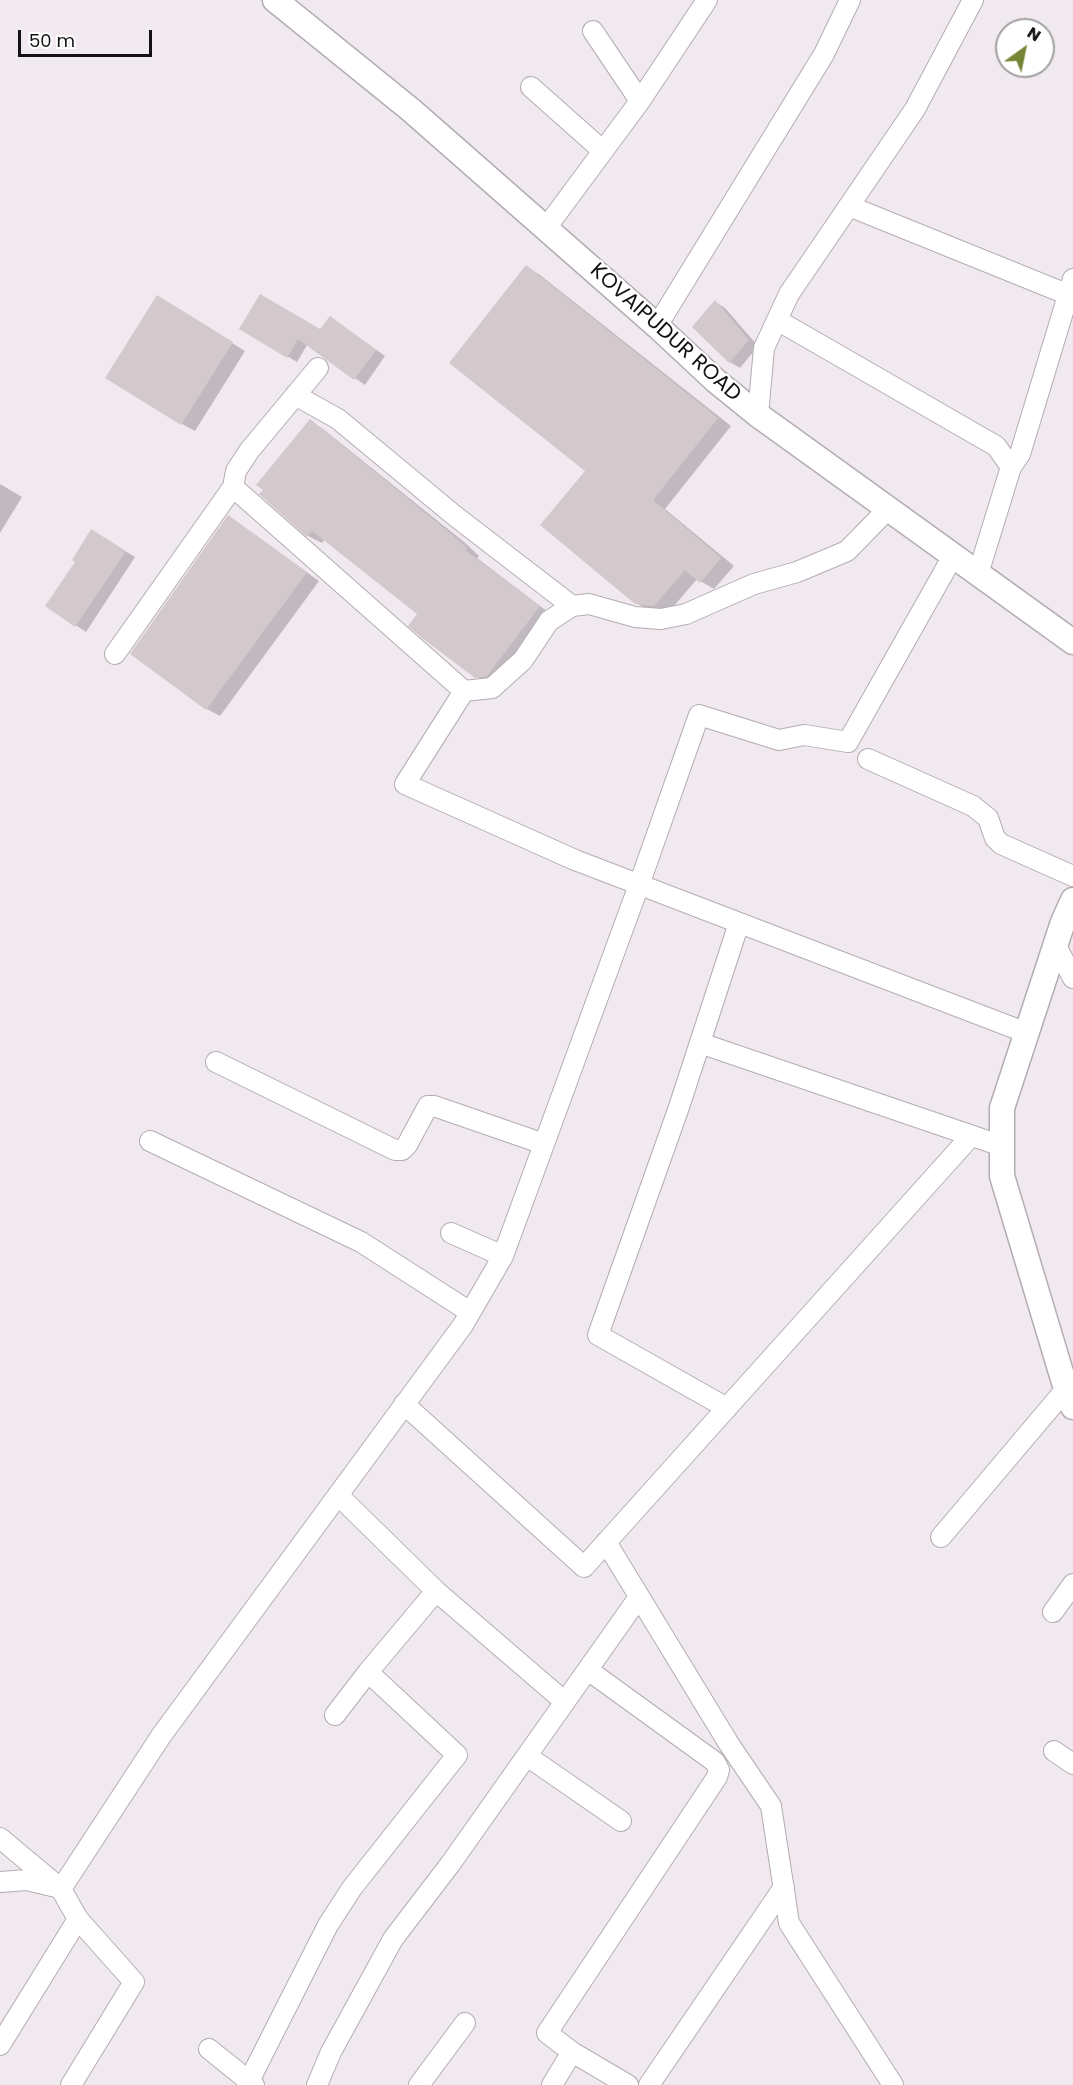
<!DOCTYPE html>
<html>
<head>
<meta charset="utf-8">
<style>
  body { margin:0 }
  #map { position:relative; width:1073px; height:2085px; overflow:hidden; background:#f1e9f0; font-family:Poppins,sans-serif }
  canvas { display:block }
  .north { position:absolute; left:995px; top:18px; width:60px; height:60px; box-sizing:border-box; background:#fff; border:2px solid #a1a0a1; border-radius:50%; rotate:33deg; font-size:16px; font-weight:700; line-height:24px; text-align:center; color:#131113 }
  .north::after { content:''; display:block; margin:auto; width:21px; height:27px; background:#758535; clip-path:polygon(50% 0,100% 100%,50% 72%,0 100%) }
  .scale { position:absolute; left:18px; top:30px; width:134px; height:27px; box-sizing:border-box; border:3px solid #131113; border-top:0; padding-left:8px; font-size:18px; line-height:21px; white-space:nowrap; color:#131113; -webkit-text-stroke:4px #fff; paint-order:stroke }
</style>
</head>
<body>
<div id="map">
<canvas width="1073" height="2085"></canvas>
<div class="north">N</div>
<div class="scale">50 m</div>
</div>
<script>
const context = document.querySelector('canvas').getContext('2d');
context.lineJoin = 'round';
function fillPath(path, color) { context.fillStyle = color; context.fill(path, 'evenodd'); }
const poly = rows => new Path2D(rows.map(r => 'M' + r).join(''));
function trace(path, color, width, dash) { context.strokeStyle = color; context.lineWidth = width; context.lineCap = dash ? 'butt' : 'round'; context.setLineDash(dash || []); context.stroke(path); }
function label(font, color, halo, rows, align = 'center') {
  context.font = font + ' Poppins,sans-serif'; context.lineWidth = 4.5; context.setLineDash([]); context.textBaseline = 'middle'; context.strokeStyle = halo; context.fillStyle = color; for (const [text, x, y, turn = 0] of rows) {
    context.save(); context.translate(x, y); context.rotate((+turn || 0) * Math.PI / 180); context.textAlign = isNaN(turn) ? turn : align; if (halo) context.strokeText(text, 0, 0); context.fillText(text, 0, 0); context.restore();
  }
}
const shadow = poly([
  [527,267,540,275,731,426,665,509,734,566,714,589,697,579,668,613,650,611,636,603,587,471],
  [715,302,725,308,758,346,740,368,730,362,694,327],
  [171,305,245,351,195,431,182,424],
  [340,324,385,356,365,385,307,345,297,362,241,329,321,331],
  [310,421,323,429,464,542,479,556,477,558,552,615,490,685,476,676,419,614,325,539,322,543,308,536,261,494],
  [0,484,22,497,0,533],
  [229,517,319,581,220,716,207,709],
  [92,531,135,557,86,632,47,606,77,562]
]);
const building = poly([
  [526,265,718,418,653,500,721,558,700,583,685,570,654,606,635,604,540,525,585,471,449,363],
  [260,294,320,329,330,316,376,350,354,380,298,339,287,358,239,329],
  [157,295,233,342,181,425,105,378],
  [715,300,749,340,729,363,692,327],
  [310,419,450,533,467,548,465,550,540,606,487,676,475,678,422,638,408,626,417,614,312,531,307,537,259,494,263,490,256,485],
  [228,515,307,572,206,710,130,654],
  [91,529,126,551,75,627,45,606,75,562,72,560]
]);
const minor = poly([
  [593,31,640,101],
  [531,87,603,151],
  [849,206,1069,295],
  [546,228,640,101,707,0],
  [777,320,996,446,1011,467],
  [657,326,824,54,850,0],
  [318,368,249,451,236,471,233,487,464,691,492,688,523,660,549,621,572,606,589,604,635,617,661,619,686,614,754,584,797,572,847,551,888,509],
  [295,395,338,419,455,516,572,606],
  [758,415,764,348,789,294,915,109,973,0],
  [978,574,1011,467,1020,454,1073,279],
  [115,654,233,487],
  [464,691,405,784,575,860,1027,1033],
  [868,759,973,806,988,818,995,838,1001,844,1073,876],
  [1056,946,1073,978],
  [700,1043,1002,1146],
  [216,1062,395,1150,402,1150,407,1145,428,1106,434,1106,544,1144],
  [150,1141,361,1242,470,1312],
  [451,1233,503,1256],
  [404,1404,584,1567,971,1136],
  [727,1408,598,1335,678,1110,739,923],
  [941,1537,1066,1389],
  [606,1542,729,1744,771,1806,789,1923,893,2085],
  [436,1591,565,1702],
  [1053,1612,1073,1584],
  [335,1715,368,1672,436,1591,338,1495],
  [1054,1751,1073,1764],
  [527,1756,621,1821],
  [0,1838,61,1889],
  [0,1882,27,1880,56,1887],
  [0,2045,78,1919,61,1889,161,1736,463,1325,503,1256,639,885,699,715,779,740,804,735,848,742,953,556],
  [209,2049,254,2085],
  [572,2052,628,2085],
  [71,2085,134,1982,78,1919],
  [247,2085,328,1925,352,1888,457,1755,368,1672],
  [317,2085,331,2052,393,1939,451,1863,639,1597],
  [419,2085,465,2023],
  [552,2085,572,2052,547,2033,717,1777,719,1770,715,1762,588,1670],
  [649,2085,784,1887]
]);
const major = poly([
  [275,0,411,110,657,326,716,381,758,415,1073,642],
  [1073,900,1063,922,1002,1108,1002,1176,1066,1389,1073,1407]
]);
const streetNames = [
  ["KOVAIPUDUR ROAD",665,333,42]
];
fillPath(shadow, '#0003');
fillPath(building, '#d3c8cb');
trace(minor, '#b4acb3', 22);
trace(major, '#b4acb3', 27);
trace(minor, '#fff', 20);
trace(major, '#fff', 24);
label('21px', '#131113', '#fff', streetNames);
</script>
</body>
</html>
